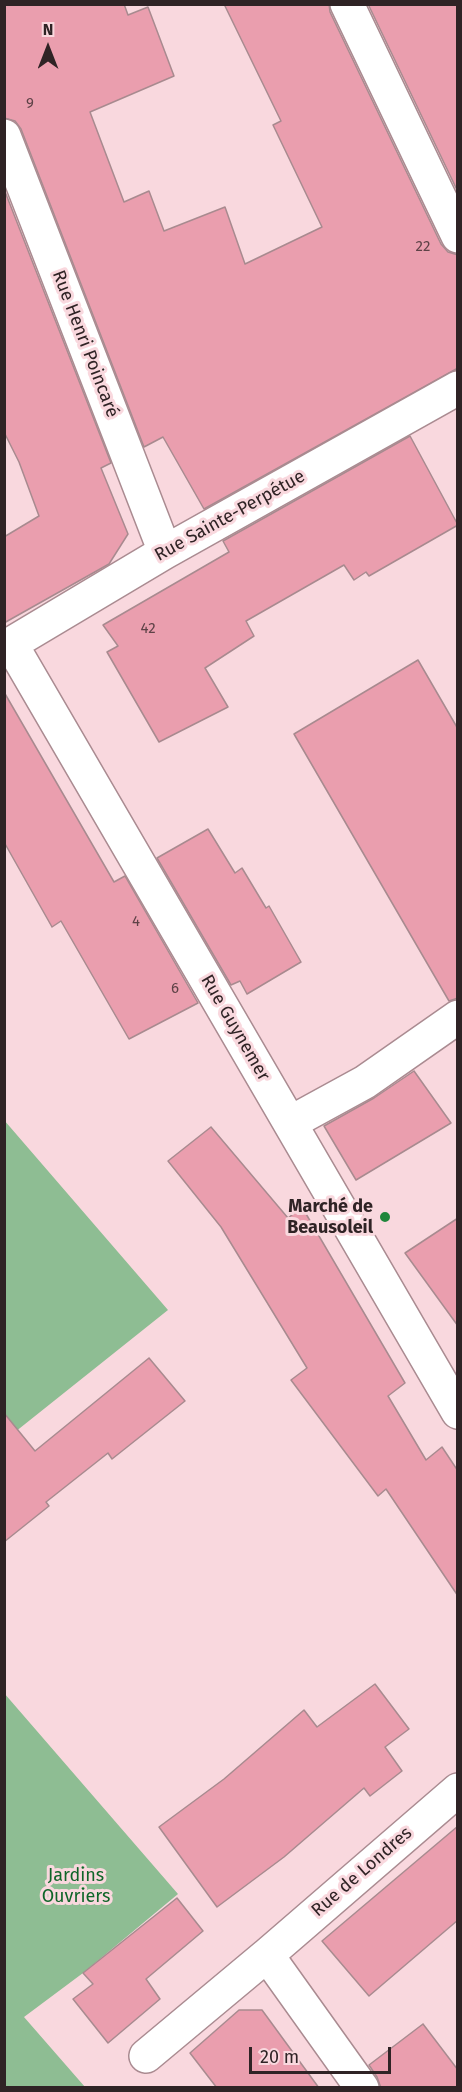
<!DOCTYPE html>
<html>
<head>
<meta charset="utf-8">
<style>
  body { margin:0 }
  #map { position:relative; width:462px; height:2092px; overflow:hidden; background:#f9d8de; font-family:"Fira Sans",sans-serif }
  canvas { display:block }
  .frame { position:absolute; inset:0; border:6px solid #2f2325; pointer-events:none }
  .north { position:absolute; left:18px; top:18px; width:60px; height:60px; -webkit-text-stroke:4px #f9d8de; paint-order:stroke; rotate:0deg; font-size:16px; font-weight:700; line-height:24px; text-align:center; color:#2f2325 }
  .north::after { content:''; display:block; margin:auto; width:21px; height:27px; background:#2f2325; clip-path:polygon(50% 0,100% 100%,50% 72%,0 100%) }
  .scale { position:absolute; left:249px; top:2047px; width:142px; height:27px; box-sizing:border-box; border:3px solid #2f2325; border-top:0; padding-left:8px; font-size:18px; line-height:21px; white-space:nowrap; color:#2f2325; -webkit-text-stroke:4px #f9d8de; paint-order:stroke }
</style>
</head>
<body>
<div id="map">
<canvas width="462" height="2092"></canvas>
<div class="frame"></div>
<div class="north">N</div>
<div class="scale">20 m</div>
</div>
<script>
const context = document.querySelector('canvas').getContext('2d');
context.lineJoin = 'round';
function fillPath(path, color) { context.fillStyle = color; context.fill(path, 'evenodd'); }
const poly = rows => new Path2D(rows.map(r => 'M' + r).join(''));
function trace(path, color, width, dash) { context.strokeStyle = color; context.lineWidth = width; context.lineCap = dash ? 'butt' : 'round'; context.setLineDash(dash || []); context.stroke(path); }
function label(font, color, halo, rows, align = 'center') {
  context.font = font + ' "Fira Sans",sans-serif'; context.lineWidth = 6; context.setLineDash([]); context.textBaseline = 'middle'; context.strokeStyle = halo; context.fillStyle = color; for (const [text, x, y, turn = 0] of rows) {
    context.save(); context.translate(x, y); context.rotate((+turn || 0) * Math.PI / 180); context.textAlign = isNaN(turn) ? turn : align; if (halo) context.strokeText(text, 0, 0); context.fillText(text, 0, 0); context.restore();
  }
}
const green = poly([
  [4,1120,168,1310,5,1440,4,1440],
  [4,1693,178,1894,83,1973,24,2017,85,2087,5,2087]
]);
const building = poly([
  [4,4,124,4,128,15,148,7,174,76,90,112,124,202,149,191,164,231,225,207,245,264,322,227,273,125,281,121,224,4,329,4,330,12,441,244,448,252,458,255,458,368,204,509,163,437,144,447,21,129,15,121,4,118,4,4],
  [368,4,458,4,458,192,368,4],
  [4,189,111,463,101,468,128,534,109,564,4,623,4,537,39,516,19,462,4,432,4,189],
  [410,436,458,525,369,576,366,572,354,580,344,565,246,621,254,636,205,668,228,707,159,742,107,652,118,646,103,625,229,552,223,541,410,436],
  [418,660,458,729,458,998,449,1001,294,734,418,660],
  [4,692,114,882,125,876,198,1003,129,1039,61,921,52,927,4,842,4,692],
  [208,829,235,873,242,868,266,908,269,906,301,962,247,994,240,981,231,985,157,858,208,829],
  [414,1071,451,1123,356,1180,324,1126,374,1098,414,1071],
  [211,1127,288,1218,302,1207,405,1383,388,1396,426,1460,442,1447,458,1471,458,1596,386,1489,378,1496,291,1380,307,1368,221,1227,168,1161,211,1127],
  [458,1218,458,1326,405,1253,458,1218],
  [149,1358,185,1401,112,1459,108,1453,46,1502,49,1506,4,1542,4,1413,35,1451,149,1358],
  [375,1684,409,1729,385,1747,402,1771,370,1796,364,1788,284,1857,217,1907,159,1827,224,1779,304,1710,317,1727,375,1684],
  [458,1826,458,1920,369,1996,322,1941,458,1826],
  [177,1898,203,1931,146,1979,160,1999,108,2043,73,1999,93,1984,83,1973,177,1898],
  [239,2010,262,2010,319,2088,217,2088,190,2053,239,2010],
  [423,2024,458,2070,458,2088,381,2088,377,2077,369,2065,423,2024]
]);
const minor = poly([
  [347,4,458,236],
  [4,136,165,552],
  [11,644,458,1412],
  [4,648,165,552,458,388],
  [290,1123,365,1082,458,1017],
  [146,2056,267,1955],
  [362,2088,267,1955,458,1790]
]);
const markers = [
  [385,1217,6,"#20863b"]
];
const numberNames = [
  ["9",30,104],
  ["22",423,247],
  ["42",148,629],
  ["4",136,922],
  ["6",175,989]
];
const streetNames = [
  ["Rue Henri Poincaré",85,344,69],
  ["Rue Sainte-Perpétue",230,516,-29],
  ["Rue Guynemer",235,1028,60],
  ["Rue de Londres",362,1872,-41]
];
const poiNames = [
  ["Marché de",373,1207],
  ["Beausoleil",373,1228]
];
const parkNames = [
  ["Jardins",76,1876],
  ["Ouvriers",76,1897]
];
fillPath(green, '#8ebd93');
fillPath(building, '#ea9eae');
trace(building, '#a88a8f', 1.5);
trace(minor, '#aa8b91', 36);
trace(minor, '#fff', 33);
for (const [x, y, r, color] of markers) { const dot = new Path2D(); dot.arc(x, y, r, 0, 2 * Math.PI); context.fillStyle = color; context.fill(dot); trace(dot, '#f9d8de', 2); }
label('15px', '#5e4247', null, numberNames);
label('18px', '#2f2325', '#f9d8de', streetNames);
label('bold 18px', '#2f2325', '#f9d8de', poiNames, 'right');
label('18px', '#0e6528', '#f9d8de', parkNames);
</script>
</body>
</html>
